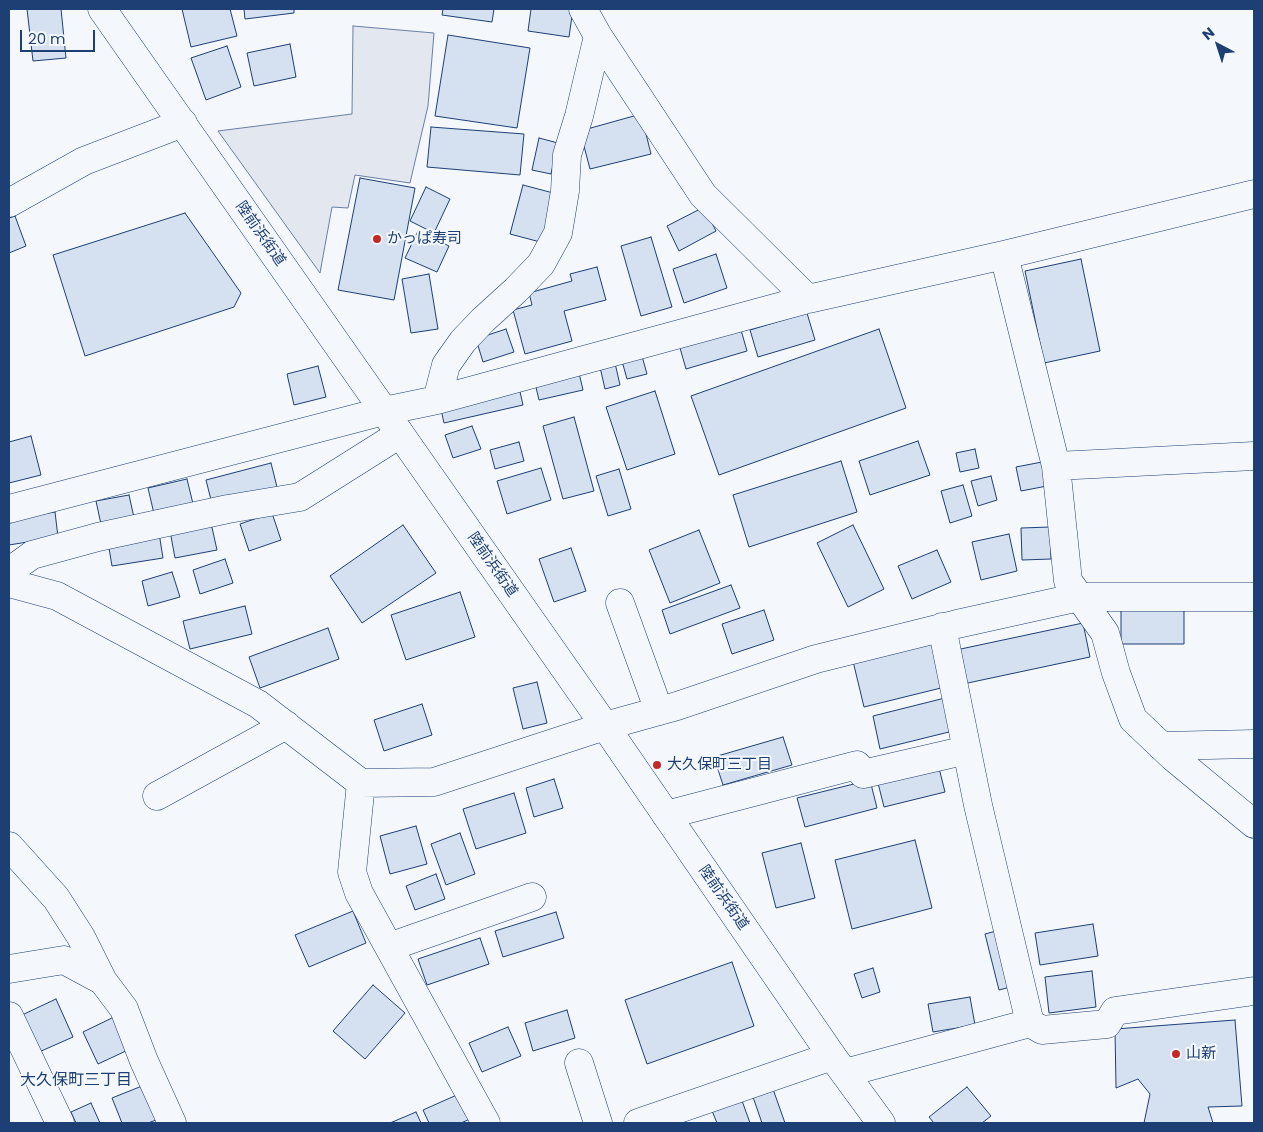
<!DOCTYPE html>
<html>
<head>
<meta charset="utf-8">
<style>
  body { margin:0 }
  #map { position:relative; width:1263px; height:1132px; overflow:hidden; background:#f4f7fb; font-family:Poppins,sans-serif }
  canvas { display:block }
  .frame { position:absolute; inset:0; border:10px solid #1d3f73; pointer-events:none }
  .north { position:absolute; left:1193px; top:20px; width:50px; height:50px; -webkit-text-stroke:4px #f4f7fb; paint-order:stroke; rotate:320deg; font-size:14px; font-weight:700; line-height:20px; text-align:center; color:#1d3f73 }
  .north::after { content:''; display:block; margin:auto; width:18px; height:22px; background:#1d3f73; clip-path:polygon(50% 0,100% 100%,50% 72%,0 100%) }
  .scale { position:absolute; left:20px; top:30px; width:75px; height:22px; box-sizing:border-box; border:2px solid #1d3f73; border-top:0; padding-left:6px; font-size:15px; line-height:18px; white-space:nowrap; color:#1d3f73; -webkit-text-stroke:4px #f4f7fb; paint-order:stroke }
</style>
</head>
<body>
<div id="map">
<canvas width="1263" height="1132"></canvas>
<div class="frame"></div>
<div class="north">N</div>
<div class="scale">20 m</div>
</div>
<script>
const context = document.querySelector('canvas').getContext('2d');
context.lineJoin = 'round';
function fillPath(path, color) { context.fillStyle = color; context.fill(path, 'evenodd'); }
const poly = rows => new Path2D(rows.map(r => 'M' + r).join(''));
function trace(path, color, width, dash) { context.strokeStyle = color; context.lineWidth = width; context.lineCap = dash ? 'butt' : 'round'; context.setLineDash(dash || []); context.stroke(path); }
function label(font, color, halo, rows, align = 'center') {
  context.font = font + ' Poppins,"Noto Sans JP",sans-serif'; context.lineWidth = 4; context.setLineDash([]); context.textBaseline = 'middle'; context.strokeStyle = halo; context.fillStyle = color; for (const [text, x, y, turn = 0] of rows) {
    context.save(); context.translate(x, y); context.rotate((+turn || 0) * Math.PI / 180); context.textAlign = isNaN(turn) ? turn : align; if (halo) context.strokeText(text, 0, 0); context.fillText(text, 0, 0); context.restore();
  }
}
const parking = poly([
  [353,26,434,33,428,106,410,183,355,175,348,208,332,207,320,273,218,131,352,114,353,26]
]);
const building = poly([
  [27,9,61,9,66,58,33,61,27,9],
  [182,9,230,9,237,36,191,47,182,9],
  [244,9,294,9,294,13,245,19,244,9],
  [443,9,494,9,492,22,442,15,443,9],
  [531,9,573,9,569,37,528,31,531,9],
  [448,35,530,48,517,128,435,116,448,35],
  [290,44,296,77,254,86,247,53,290,44],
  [227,46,241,87,206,100,191,58,227,46],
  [641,114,651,154,590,169,580,131,641,114],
  [431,127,524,134,520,175,427,167,431,127],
  [539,138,558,143,551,174,532,170,539,138],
  [360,178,415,188,394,300,338,290,360,178],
  [523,185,557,194,544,243,510,234,523,185],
  [426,187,450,199,434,233,410,221,426,187],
  [704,207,716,231,679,251,667,226,704,207],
  [185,213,241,293,234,307,85,356,53,255,185,213],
  [15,216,26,246,9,253,9,218,15,216],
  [418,231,449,246,437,272,405,258,418,231],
  [651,237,672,307,641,316,621,246,651,237],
  [716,254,727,288,684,303,673,269,716,254],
  [1081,259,1100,351,1044,363,1025,271,1081,259],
  [597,267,606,300,564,311,572,341,525,354,513,310,532,305,529,293,572,281,570,274,597,267],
  [429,274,438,329,411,333,402,279,429,274],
  [807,313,815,340,758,357,750,330,807,313],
  [506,329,514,352,483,362,476,339,506,329],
  [879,329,906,408,719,475,691,396,879,329],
  [741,330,747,351,686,369,680,348,741,330],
  [642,356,647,374,627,379,622,361,642,356],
  [615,363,620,385,605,389,600,367,615,363],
  [318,366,326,397,294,405,287,374,318,366],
  [579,373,583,390,539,400,535,383,579,373],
  [519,387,523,405,444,423,440,405,519,387],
  [655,391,675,454,627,470,606,407,655,391],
  [574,417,594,491,563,499,543,426,574,417],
  [472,426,481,449,453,458,445,435,472,426],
  [31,436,41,475,9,483,9,442,31,436],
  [918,441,930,475,870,495,859,461,918,441],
  [519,442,524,461,495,469,490,450,519,442],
  [975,449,979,468,960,472,956,453,975,449],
  [841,461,857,512,749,547,733,495,841,461],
  [1042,462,1047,486,1021,491,1016,467,1042,462],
  [271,463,278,491,213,508,206,480,271,463],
  [541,468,551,500,507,514,497,481,541,468],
  [619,469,631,509,608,516,596,476,619,469],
  [991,476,997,500,978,506,971,481,991,476],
  [187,479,194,508,155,518,148,488,187,479],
  [963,485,972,516,950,523,941,491,963,485],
  [129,495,135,522,102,529,96,501,129,495],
  [55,512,58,537,9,545,9,519,55,512],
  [272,513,281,540,249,551,240,524,272,513],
  [211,523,217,550,175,558,170,531,211,523],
  [403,525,436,573,362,623,330,576,403,525],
  [853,525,884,589,848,607,817,543,853,525],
  [1050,527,1051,559,1022,560,1021,528,1050,527],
  [699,530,720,583,670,603,649,550,699,530],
  [159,533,163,558,112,566,108,542,159,533],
  [1009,534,1017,571,981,580,972,542,1009,534],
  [571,548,586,591,554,602,539,559,571,548],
  [937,550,951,582,912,599,898,566,937,550],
  [225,559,233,583,200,594,193,570,225,559],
  [172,572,180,597,148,606,142,581,172,572],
  [731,585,740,608,670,634,662,610,731,585],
  [460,592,475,637,406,660,391,615,460,592],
  [245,606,252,634,190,649,183,621,245,606],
  [1121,607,1184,607,1184,644,1121,644,1121,607],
  [764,610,774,640,732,654,722,624,764,610],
  [1083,623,1090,657,963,684,956,650,1083,623],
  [328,628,339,659,260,688,249,657,328,628],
  [937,636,949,686,864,707,852,657,937,636],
  [537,682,547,723,523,729,513,688,537,682],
  [945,698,953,731,880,749,873,716,945,698],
  [422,704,432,735,384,751,374,720,422,704],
  [783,737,792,765,723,785,714,757,783,737],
  [938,764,945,792,884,807,877,779,938,764],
  [554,779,563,808,534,817,526,788,554,779],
  [870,780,877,808,805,827,797,798,870,780],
  [514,793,526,833,476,849,463,809,514,793],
  [416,826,427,864,390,874,380,836,416,826],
  [460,833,475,874,446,885,431,844,460,833],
  [915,840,932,908,852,929,835,860,915,840],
  [801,843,815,898,776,908,762,853,801,843],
  [436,874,445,899,415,910,406,886,436,874],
  [353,911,366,943,309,967,295,935,353,911],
  [556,912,564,938,503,957,495,931,556,912],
  [1093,924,1098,956,1040,965,1035,933,1093,924],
  [1000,930,1014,986,999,990,985,934,1000,930],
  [480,938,489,964,427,985,418,959,480,938],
  [732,962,754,1026,647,1064,625,1000,732,962],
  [873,968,880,992,862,998,854,974,873,968],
  [1092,971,1096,1007,1049,1013,1045,977,1092,971],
  [373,985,405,1013,365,1059,333,1031,373,985],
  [970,997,975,1025,933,1032,928,1004,970,997],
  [56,999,73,1037,39,1052,22,1015,56,999],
  [567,1010,575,1038,533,1051,525,1023,567,1010],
  [114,1017,128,1050,98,1064,83,1032,114,1017],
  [1235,1020,1242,1106,1208,1107,1213,1123,1144,1123,1150,1094,1138,1079,1116,1088,1115,1029,1235,1020],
  [508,1027,521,1056,482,1072,469,1043,508,1027],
  [142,1086,156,1120,148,1123,122,1123,112,1098,142,1086],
  [967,1087,991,1116,982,1123,934,1123,929,1117,967,1087],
  [773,1089,785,1123,762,1123,753,1097,773,1089],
  [459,1094,470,1119,461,1123,429,1123,423,1110,459,1094],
  [740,1095,750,1123,717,1123,710,1106,740,1095],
  [91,1103,100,1123,76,1123,71,1112,91,1103],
  [416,1112,421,1123,390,1123,416,1112]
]);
const minor = poly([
  [583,9,598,36,703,195,808,299],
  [9,203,84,161,183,123],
  [1004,255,1056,466,1068,581,1105,633,1116,673,1133,719,1173,757,1254,824],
  [437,400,446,365,463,341,483,320,516,290,541,264,558,233,565,191,567,155,579,116,598,36],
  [1056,466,1254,456],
  [9,509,384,411,437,400,808,299,1004,255,1254,194],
  [9,576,14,568,32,555,98,537,228,509,300,497,400,434],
  [9,583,57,596,258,704,361,783,434,782,605,726,677,706,816,659,957,624,1079,597,1254,597],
  [620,603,659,711],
  [1161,746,1254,744],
  [361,783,352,872,359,893,486,1123],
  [157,796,286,725],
  [666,815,857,765,863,774,967,750],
  [9,846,56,898,81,937,103,981],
  [389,947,532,897],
  [9,969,64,960,103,981,124,1009,144,1061,172,1123],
  [9,1016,60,1123],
  [1030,1023,1042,1030,1107,1024,1115,1011,1254,991],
  [579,1063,598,1123],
  [845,1073,1030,1023,978,805,942,627],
  [638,1123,832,1056]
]);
const highway = poly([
  [102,9,605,726,832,1056,881,1123]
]);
const markers = [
  [377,239,5,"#c62828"],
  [657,765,5,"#c62828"],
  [1176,1054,5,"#c62828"]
];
const streetNames = [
  ["陸前浜街道",260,234,55],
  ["陸前浜街道",492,565,55],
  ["陸前浜街道",723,898,55]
];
const poiNames = [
  ["かっぱ寿司",387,239],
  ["大久保町三丁目",667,765],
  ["山新",1186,1054]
];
const neighbourhoodNames = [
  ["大久保町三丁目",76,1081]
];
fillPath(parking, '#e3e8f0');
trace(parking, '#687fa3', 1);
fillPath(building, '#d5e0f0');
trace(building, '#1d3f73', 1);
trace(minor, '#1d3f73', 29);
trace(highway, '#1d3f73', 29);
trace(minor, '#f4f7fb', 28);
trace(highway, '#f4f7fb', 28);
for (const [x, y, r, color] of markers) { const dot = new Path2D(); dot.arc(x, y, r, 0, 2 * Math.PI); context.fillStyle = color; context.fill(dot); trace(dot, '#f4f7fb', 2); }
label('15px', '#1d3f73', '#f4f7fb', streetNames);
label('15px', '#1d3f73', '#f4f7fb', poiNames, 'left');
label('16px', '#1d3f73', '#f4f7fb', neighbourhoodNames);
</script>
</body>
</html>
